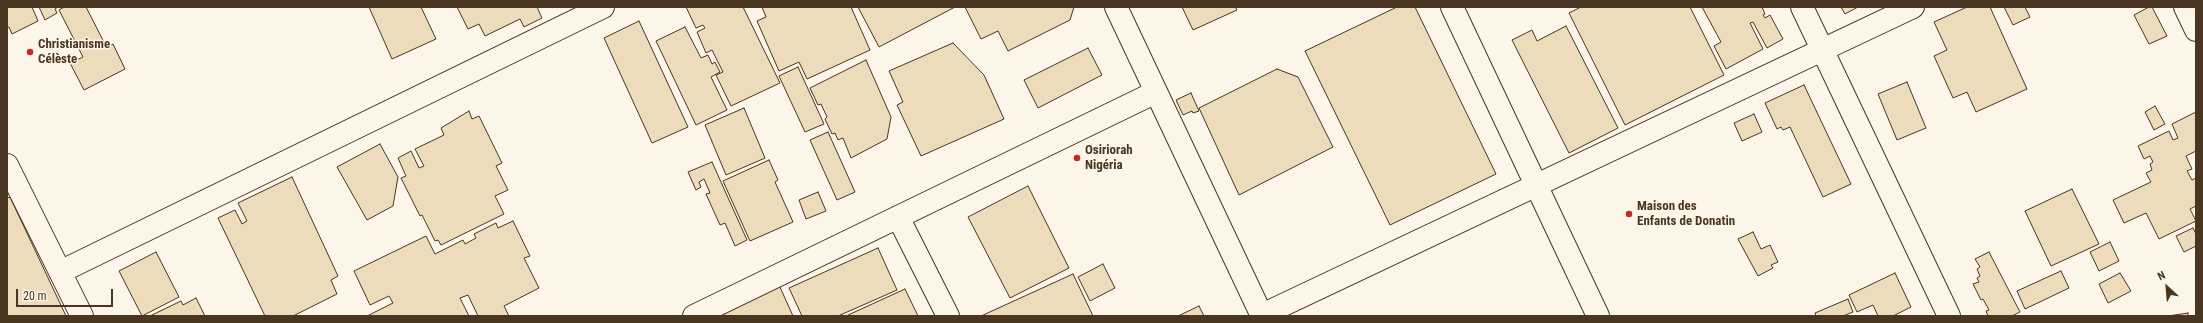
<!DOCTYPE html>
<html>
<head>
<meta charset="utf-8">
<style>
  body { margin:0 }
  #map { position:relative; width:2203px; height:323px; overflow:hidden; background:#fbf6e9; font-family:"Roboto Condensed",sans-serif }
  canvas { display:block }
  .frame { position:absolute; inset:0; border:8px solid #4a3520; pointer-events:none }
  .north { position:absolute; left:2147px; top:267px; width:40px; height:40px; -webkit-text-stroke:3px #fbf6e9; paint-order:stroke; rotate:334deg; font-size:11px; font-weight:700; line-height:16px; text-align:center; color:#4a3520 }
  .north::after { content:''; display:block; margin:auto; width:14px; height:18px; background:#4a3520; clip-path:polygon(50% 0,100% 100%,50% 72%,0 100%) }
  .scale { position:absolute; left:16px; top:289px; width:97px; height:18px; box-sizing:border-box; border:2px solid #4a3520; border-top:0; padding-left:5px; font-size:12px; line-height:14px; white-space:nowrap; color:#4a3520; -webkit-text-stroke:3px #fbf6e9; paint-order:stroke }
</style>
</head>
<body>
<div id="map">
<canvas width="2203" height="323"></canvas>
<div class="frame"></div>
<div class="north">N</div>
<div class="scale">20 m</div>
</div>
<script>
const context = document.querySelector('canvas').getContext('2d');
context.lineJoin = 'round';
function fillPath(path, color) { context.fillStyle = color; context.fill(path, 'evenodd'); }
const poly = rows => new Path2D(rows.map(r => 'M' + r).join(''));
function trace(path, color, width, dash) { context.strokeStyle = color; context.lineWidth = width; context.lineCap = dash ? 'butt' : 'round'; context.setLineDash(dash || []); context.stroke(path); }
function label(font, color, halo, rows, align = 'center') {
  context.font = font + ' "Roboto Condensed",sans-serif'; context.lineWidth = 3; context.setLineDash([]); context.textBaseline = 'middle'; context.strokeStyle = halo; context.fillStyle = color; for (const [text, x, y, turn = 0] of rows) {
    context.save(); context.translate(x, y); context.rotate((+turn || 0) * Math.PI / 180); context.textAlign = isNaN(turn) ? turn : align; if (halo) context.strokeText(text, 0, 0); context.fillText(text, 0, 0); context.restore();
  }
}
const building = poly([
  [7,7,32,7,38,21,12,34,9,27,7,28,7,7],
  [39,7,58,7,55,9,57,13,45,20,39,7],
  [64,7,86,7,107,48,113,44,125,69,84,90,70,63,83,57,59,10,64,7],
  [369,7,421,7,436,39,392,59,369,7],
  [457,7,537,7,542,18,524,27,520,19,485,36,479,24,468,29,457,7],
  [686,7,743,7,780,83,731,106,716,75,723,72,712,50,706,53,697,32,705,28,703,25,696,28,686,7],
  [762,7,851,7,870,50,807,79,799,62,779,71,757,21,766,17,762,7],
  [858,7,955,7,879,47,858,7],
  [965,7,1074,7,1070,20,1008,51,998,31,981,39,965,7],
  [1182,7,1235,7,1237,10,1193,30,1182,7],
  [1397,7,1415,7,1496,174,1390,225,1305,51,1397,7],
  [1581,7,1690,7,1724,75,1625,125,1569,13,1581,7],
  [1702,7,1762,7,1765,14,1763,15,1765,18,1770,15,1783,39,1767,48,1753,22,1750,23,1763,49,1726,69,1714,46,1721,42,1702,7],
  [1841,7,1858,7,1845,14,1841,7],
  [1967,7,1990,7,2027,89,1976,112,1967,92,1953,98,1934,56,1947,50,1934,22,1967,7],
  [2004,7,2025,7,2030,17,2013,25,2004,7],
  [2149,7,2152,7,2167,36,2149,44,2134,15,2149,7],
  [639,21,688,127,652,143,604,38,639,21],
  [1566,26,1618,128,1569,153,1512,40,1532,30,1537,41,1566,26],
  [685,27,701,58,708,55,712,64,715,62,720,72,711,77,727,110,696,125,656,41,685,27],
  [953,43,984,75,1004,119,921,156,897,105,903,102,889,71,953,43],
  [1088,48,1102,75,1038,108,1024,80,1088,48],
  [866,60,891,117,887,139,851,158,843,138,838,140,835,133,832,134,825,119,827,117,821,104,818,105,810,88,866,60],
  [798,67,824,124,805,132,779,76,798,67],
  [1277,69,1298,77,1333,147,1239,195,1199,108,1277,69],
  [1907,82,1926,128,1897,140,1878,94,1907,82],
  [1804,85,1851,184,1823,197,1790,127,1783,130,1781,127,1777,129,1765,103,1804,85],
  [1191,93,1199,111,1193,113,1192,111,1183,115,1176,100,1191,93],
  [2155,106,2165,124,2154,130,2145,112,2155,106],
  [744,108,765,158,726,175,705,125,744,108],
  [469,111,472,119,479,116,502,163,496,166,508,190,495,196,504,214,441,245,438,240,435,241,422,215,420,216,401,178,406,176,398,158,411,151,419,168,424,166,415,149,444,135,441,128,469,111],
  [2196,112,2196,151,2186,156,2192,169,2187,171,2192,180,2196,178,2196,206,2190,209,2196,221,2159,239,2146,213,2124,223,2113,200,2151,182,2146,173,2152,170,2150,164,2153,162,2150,156,2144,159,2138,146,2169,131,2173,140,2178,138,2172,124,2196,112],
  [1754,114,1762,132,1742,141,1734,123,1754,114],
  [828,132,855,192,837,200,810,140,828,132],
  [380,144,398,177,393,206,367,220,337,167,380,144],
  [769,160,778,180,775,182,793,222,750,241,723,181,769,160],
  [712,162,747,240,735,246,725,223,720,225,706,194,710,193,704,179,699,182,701,187,696,190,688,172,712,162],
  [292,177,338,276,331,280,337,294,293,316,265,316,218,218,235,210,242,224,247,221,238,203,292,177],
  [1028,186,1069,268,1010,298,968,217,1028,186],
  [2072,189,2099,244,2051,266,2025,211,2072,189],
  [818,192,826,211,806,219,799,200,818,192],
  [10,197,66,316,7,316,7,198,10,197],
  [513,221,530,256,524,258,539,288,504,306,509,316,478,316,468,295,460,298,469,316,367,316,393,303,389,296,370,305,354,271,426,236,435,254,463,240,465,244,476,238,474,234,496,223,498,228,513,221],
  [2193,228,2196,234,2196,246,2184,252,2176,236,2193,228],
  [1753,232,1761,249,1770,245,1778,262,1771,265,1773,268,1758,276,1738,239,1753,232],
  [2110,242,2119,261,2099,271,2090,252,2110,242],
  [878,248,897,290,838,316,802,316,789,288,878,248],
  [156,252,179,297,142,316,119,271,156,252],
  [1989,252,2020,312,2012,316,1988,316,1986,311,1989,310,1983,299,1981,300,1973,284,1979,282,1977,278,1980,276,1977,269,1980,267,1975,259,1989,252],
  [1103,264,1115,288,1090,301,1078,277,1103,264],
  [2061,271,2069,288,2025,309,2017,291,2061,271],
  [1895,273,1911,307,1893,316,1878,316,1873,305,1857,312,1849,295,1895,273],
  [2120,273,2131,291,2108,303,2099,284,2120,273],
  [1073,274,1093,316,981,316,1073,274],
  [779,285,793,316,711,316,779,285],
  [905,289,918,316,846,316,905,289],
  [196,298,205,316,150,316,181,301,183,305,196,298],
  [1848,299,1853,312,1843,316,1816,316,1815,313,1848,299],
  [1199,306,1204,316,1178,316,1199,306],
  [2188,313,2188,316,2168,316,2188,313]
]);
const minor = poly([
  [1116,7,1262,316],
  [1452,7,1598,316],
  [1802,7,1949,316],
  [2185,7,2196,30],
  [7,165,82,316],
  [898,217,948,316],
  [60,272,603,7],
  [1262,315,1913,7],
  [694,316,1156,92]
]);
const markers = [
  [30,52,4,"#c62828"],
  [1077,158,4,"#c62828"],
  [1629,214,4,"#c62828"]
];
const poiNames = [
  ["Christianisme",38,45],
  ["Célèste",38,60],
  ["Osiriorah",1085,151],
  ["Nigéria",1085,166],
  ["Maison des",1637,207],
  ["Enfants de Donatin",1637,222]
];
fillPath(building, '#ecdcbc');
trace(building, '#4a3520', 1);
trace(minor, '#4a3520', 24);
trace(minor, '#fbf6e9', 22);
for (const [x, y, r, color] of markers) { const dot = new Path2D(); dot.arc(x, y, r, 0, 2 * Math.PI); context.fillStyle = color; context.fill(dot); trace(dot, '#fbf6e9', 1.5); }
label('bold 13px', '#4a3520', '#fbf6e9', poiNames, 'left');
</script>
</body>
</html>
